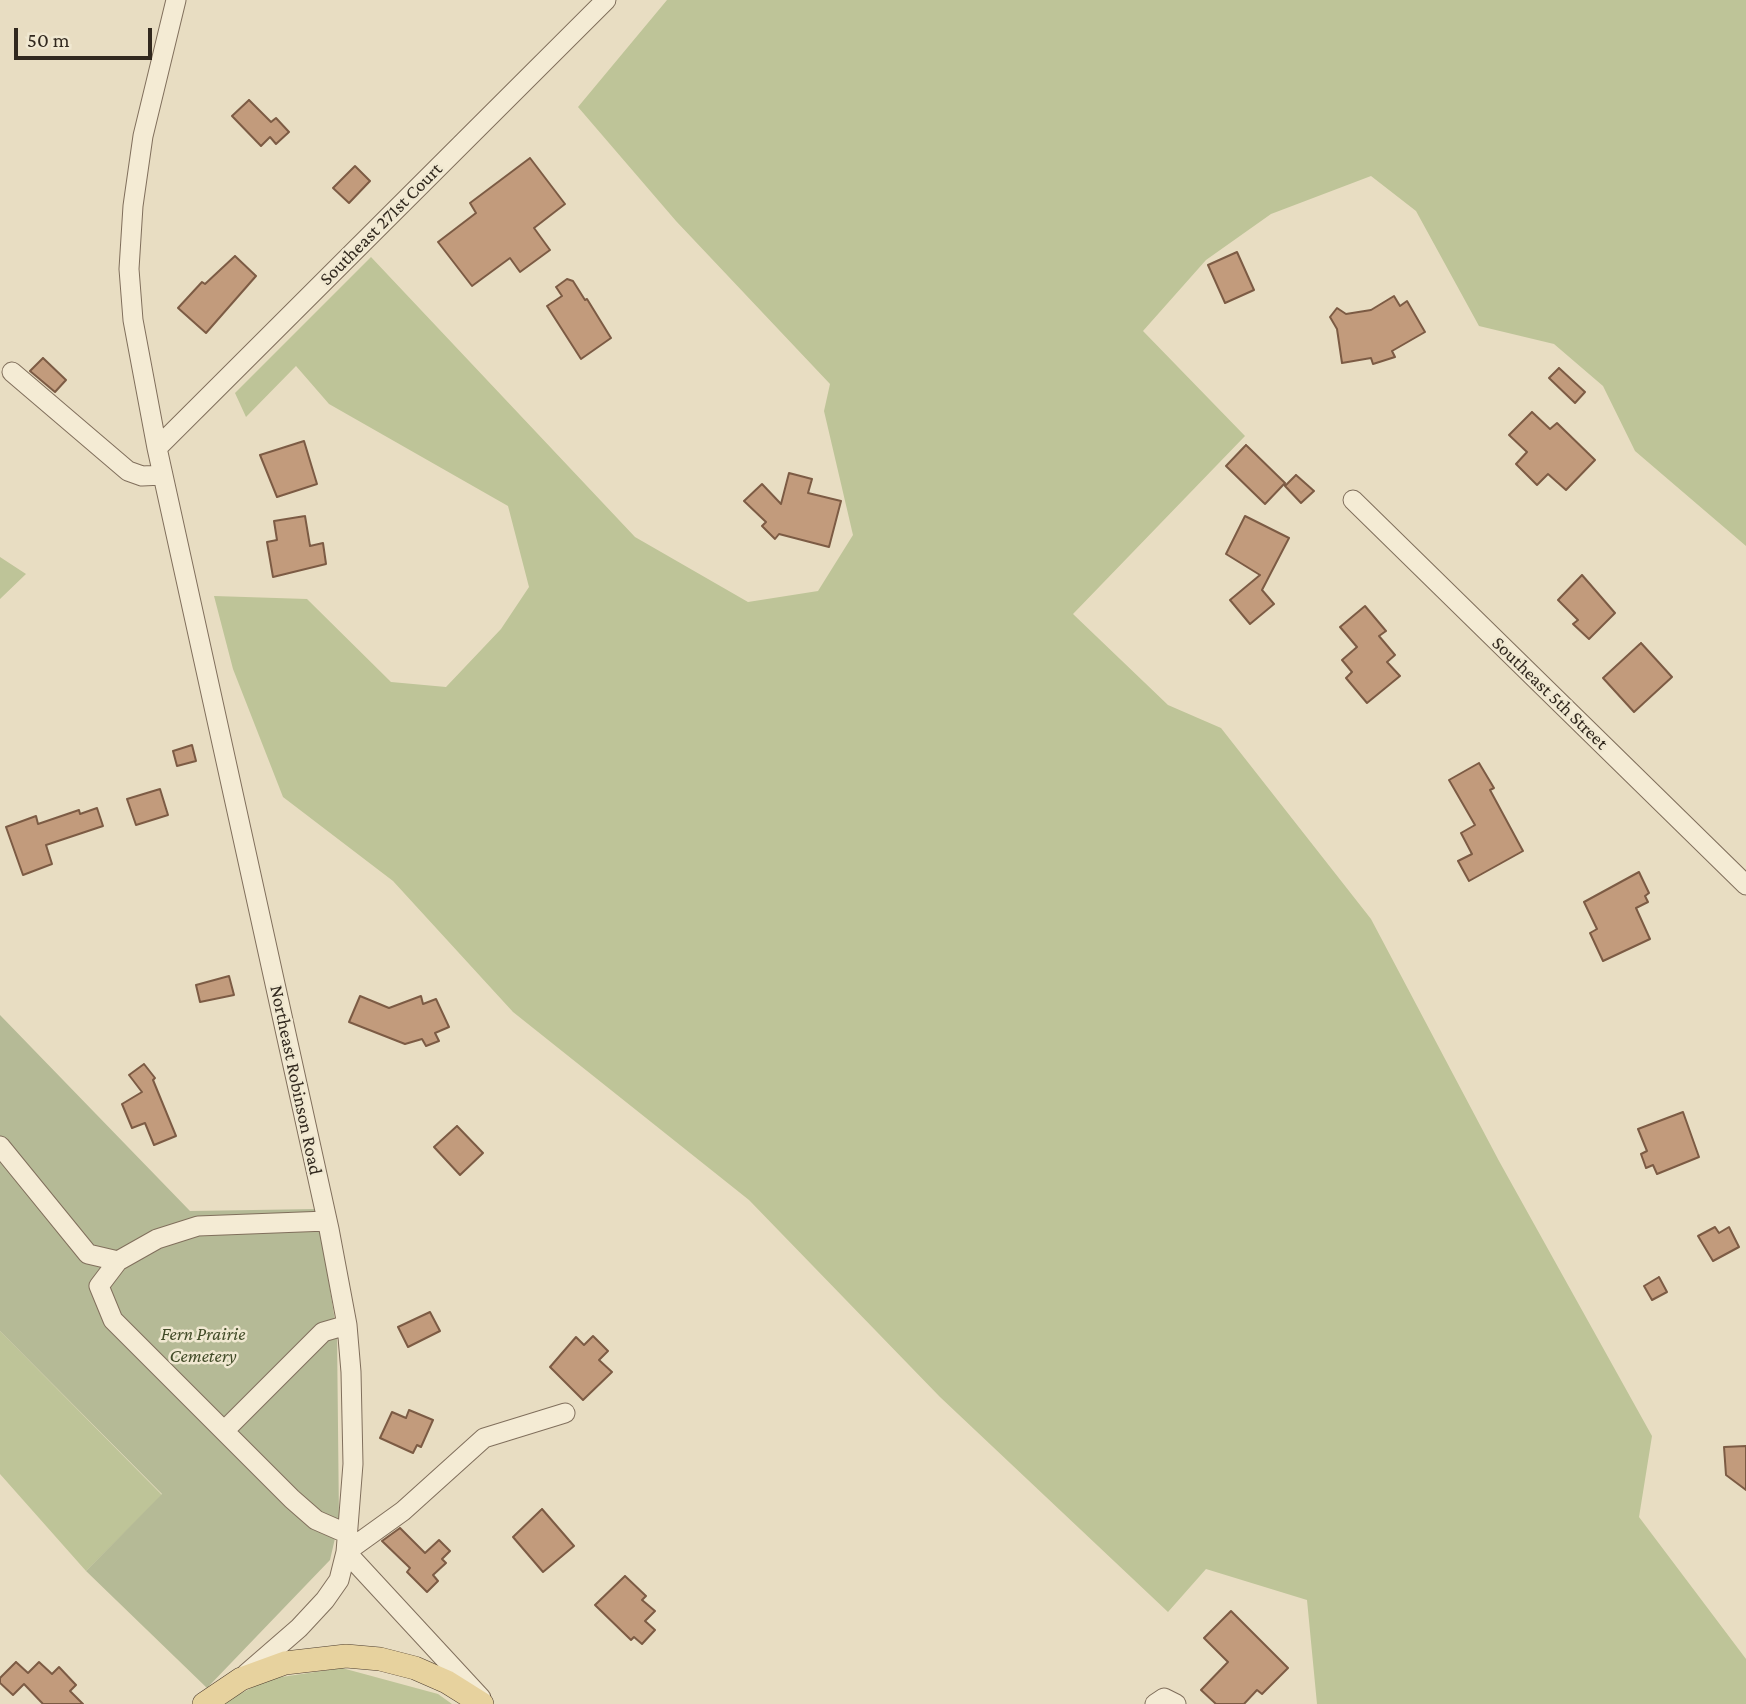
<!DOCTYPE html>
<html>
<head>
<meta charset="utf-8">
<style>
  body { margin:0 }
  #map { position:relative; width:1746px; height:1704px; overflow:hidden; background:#e8ddc2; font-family:"Crimson Pro",serif }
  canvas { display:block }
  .scale { position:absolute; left:14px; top:28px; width:138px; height:32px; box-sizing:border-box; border:4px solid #31281e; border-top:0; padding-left:9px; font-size:21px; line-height:24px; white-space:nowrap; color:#31281e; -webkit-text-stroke:5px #f0e8d1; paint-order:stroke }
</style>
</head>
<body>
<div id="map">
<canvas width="1746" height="1704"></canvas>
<div class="scale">50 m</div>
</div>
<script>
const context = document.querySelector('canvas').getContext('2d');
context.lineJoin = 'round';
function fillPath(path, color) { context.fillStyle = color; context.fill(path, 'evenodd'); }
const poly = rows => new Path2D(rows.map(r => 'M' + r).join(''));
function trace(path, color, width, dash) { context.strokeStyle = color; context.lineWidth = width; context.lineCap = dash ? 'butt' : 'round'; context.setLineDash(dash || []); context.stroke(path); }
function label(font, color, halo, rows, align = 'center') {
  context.font = font + ' "Crimson Pro",serif'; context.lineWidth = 5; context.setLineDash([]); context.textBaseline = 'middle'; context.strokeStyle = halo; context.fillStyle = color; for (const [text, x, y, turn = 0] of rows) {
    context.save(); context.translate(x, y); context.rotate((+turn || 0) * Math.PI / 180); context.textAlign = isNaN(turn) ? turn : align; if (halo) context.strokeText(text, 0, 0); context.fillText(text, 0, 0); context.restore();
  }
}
const green = poly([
  [667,0,1746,0,1746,546,1635,451,1603,386,1554,344,1479,326,1416,211,1371,176,1271,214,1206,260,1143,331,1245,436,1073,614,1168,705,1221,728,1371,919,1499,1161,1652,1436,1639,1517,1746,1659,1746,1704,1317,1704,1307,1600,1206,1569,1168,1612,940,1397,749,1200,513,1012,393,881,283,797,233,669,214,596,307,599,391,682,446,687,501,629,529,587,508,506,329,404,296,366,246,417,235,393,371,257,635,537,748,602,818,591,853,535,824,411,830,384,676,221,578,107],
  [0,557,26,574,0,599],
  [0,1331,162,1495,86,1571,0,1474],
  [342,1668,438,1694,452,1704,221,1704,268,1679]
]);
const cemetery = poly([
  [0,1015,190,1211,317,1209,337,1333,339,1521,330,1560,207,1688,86,1571,162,1494,0,1331]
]);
const building = poly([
  [249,100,271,122,276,118,289,132,276,144,270,137,261,146,232,116,249,100],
  [530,158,565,204,534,228,550,250,520,272,510,258,472,286,438,242,476,213,470,203,530,158],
  [355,166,370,181,349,203,333,188,355,166],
  [1237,252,1254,290,1225,303,1208,265,1237,252],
  [235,256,256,276,206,333,178,308,202,282,205,284,235,256],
  [567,279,573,281,585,300,587,299,611,338,581,359,547,306,562,296,556,287,567,279],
  [1394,296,1400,306,1407,301,1425,332,1392,351,1395,357,1373,364,1371,358,1342,363,1337,329,1330,317,1337,308,1346,314,1371,310,1394,296],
  [43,358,66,380,55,392,30,371,43,358],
  [1559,368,1585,392,1575,403,1549,378,1559,368],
  [1532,412,1550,429,1557,423,1595,460,1566,490,1548,474,1537,485,1516,464,1527,452,1509,435,1532,412],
  [304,441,317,484,277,497,260,455,304,441],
  [1246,445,1285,483,1265,504,1226,466,1246,445],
  [789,473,812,479,808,493,841,501,829,547,779,534,775,539,762,526,766,522,744,501,762,484,781,504,789,473],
  [1296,475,1314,491,1301,503,1285,486,1296,475],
  [305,516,310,546,323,543,326,564,273,577,267,542,277,540,274,521,305,516],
  [1245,516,1289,538,1262,590,1274,604,1250,624,1230,600,1260,575,1226,554,1245,516],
  [1582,575,1615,613,1589,639,1573,624,1578,620,1558,600,1582,575],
  [1365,606,1386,631,1379,636,1395,655,1387,662,1400,676,1367,703,1346,678,1352,672,1342,660,1357,647,1340,627,1365,606],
  [1641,643,1672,677,1634,712,1603,678,1641,643],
  [192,745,196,761,177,766,173,751,192,745],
  [1479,763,1494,788,1490,790,1523,851,1469,881,1458,861,1472,854,1461,833,1475,825,1449,780,1479,763],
  [160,789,168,815,136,825,127,799,160,789],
  [97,808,103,826,46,845,52,864,23,875,6,827,36,816,38,824,79,810,80,814,97,808],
  [1639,872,1649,893,1645,896,1648,902,1636,908,1650,939,1603,961,1590,933,1597,929,1584,902,1639,872],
  [229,976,234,995,200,1002,196,985,229,976],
  [360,996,389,1008,421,996,423,1004,436,999,449,1027,435,1033,439,1041,426,1046,422,1039,405,1044,349,1022,360,996],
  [144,1064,155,1078,153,1080,176,1136,154,1145,145,1123,132,1128,122,1104,142,1092,129,1075,144,1064],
  [1683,1112,1699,1157,1657,1174,1653,1165,1646,1168,1641,1154,1647,1151,1638,1129,1683,1112],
  [457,1126,483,1153,460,1175,434,1147,457,1126],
  [1715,1227,1719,1233,1729,1227,1739,1247,1713,1261,1698,1236,1715,1227],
  [1659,1277,1667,1292,1652,1300,1644,1286,1659,1277],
  [430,1312,440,1331,408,1347,398,1327,430,1312],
  [593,1336,608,1351,599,1360,612,1372,583,1400,550,1367,576,1337,584,1345,593,1336],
  [409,1410,433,1420,421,1447,417,1445,413,1453,380,1438,392,1412,406,1418,409,1410],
  [1746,1446,1746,1490,1726,1475,1724,1447,1746,1446],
  [542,1509,574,1546,543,1572,513,1537,542,1509],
  [400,1528,425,1553,439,1540,450,1551,442,1559,446,1563,433,1575,438,1581,427,1592,407,1572,410,1568,382,1541,400,1528],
  [625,1576,646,1596,642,1600,655,1611,645,1621,655,1630,642,1644,634,1637,631,1640,595,1605,625,1576],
  [1231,1611,1288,1668,1262,1694,1257,1690,1244,1704,1216,1704,1201,1690,1228,1662,1204,1638,1231,1611],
  [16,1662,28,1673,39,1662,52,1674,59,1667,76,1685,70,1691,83,1704,43,1704,24,1684,13,1695,0,1683,0,1678,16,1662]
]);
const minor = poly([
  [176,0,143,136,133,206,129,269,133,320,157,448,329,1229,347,1325,351,1372,353,1464,346,1552,339,1580,325,1600,299,1628,246,1674],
  [12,372,128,471,142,476,163,475],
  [157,448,606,0],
  [1353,500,1746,885],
  [0,1146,88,1254,118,1261],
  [327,1221,198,1226,157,1239,118,1261,99,1286,113,1320,292,1499,316,1520,348,1534],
  [224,1431,323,1332,347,1325],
  [346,1552,403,1511,484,1438,565,1413],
  [346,1552,481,1698],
  [1155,1704,1164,1698,1176,1704]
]);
const major = poly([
  [204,1704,241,1679,285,1663,346,1656,380,1659,415,1668,447,1682,482,1704]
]);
const streetNames = [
  ["Southeast 271st Court",381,224,-45],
  ["Southeast 5th Street",1550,693,44],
  ["Northeast Robinson Road",296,1080,78]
];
const parkNames = [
  ["Fern Prairie",203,1334],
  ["Cemetery",203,1356]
];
fillPath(green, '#bec498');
fillPath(cemetery, '#b5ba96');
fillPath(building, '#c29b7c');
trace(building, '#7c5b44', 2);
trace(minor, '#806f5c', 21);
trace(major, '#4e3e2f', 24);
trace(minor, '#f4ebd4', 19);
trace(major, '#e7d29e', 23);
label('19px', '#31281e', '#f0e8d1', streetNames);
label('italic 19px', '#414b27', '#f0e8d1', parkNames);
</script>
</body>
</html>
